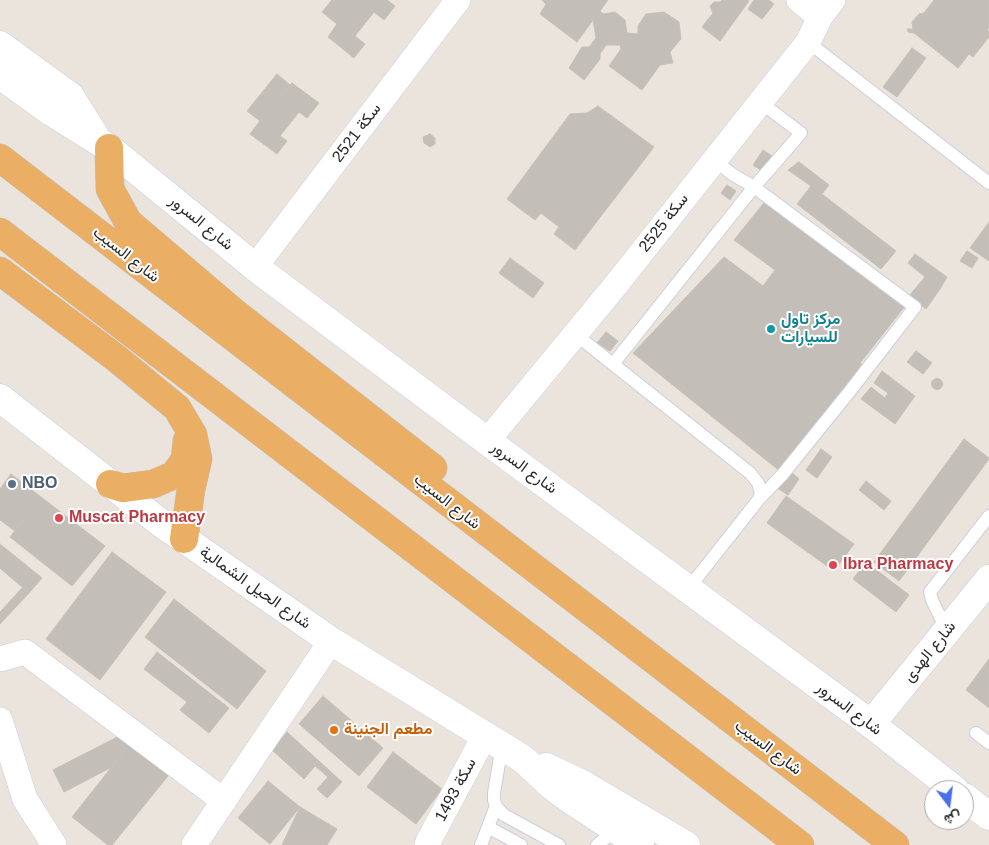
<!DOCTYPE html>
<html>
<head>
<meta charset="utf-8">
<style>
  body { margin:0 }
  #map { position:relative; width:989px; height:845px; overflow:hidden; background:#eae4dd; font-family:Arial,Vazirmatn,sans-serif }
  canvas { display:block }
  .north { position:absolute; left:924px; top:780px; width:50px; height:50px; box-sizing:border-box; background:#fff; border:1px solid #a9a9a9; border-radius:50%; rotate:165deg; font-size:14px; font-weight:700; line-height:20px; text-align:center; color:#292929 }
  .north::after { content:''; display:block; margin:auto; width:18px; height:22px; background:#4a6fea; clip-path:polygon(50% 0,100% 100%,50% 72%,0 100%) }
</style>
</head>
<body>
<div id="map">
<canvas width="989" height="845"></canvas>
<div class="north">ش</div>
</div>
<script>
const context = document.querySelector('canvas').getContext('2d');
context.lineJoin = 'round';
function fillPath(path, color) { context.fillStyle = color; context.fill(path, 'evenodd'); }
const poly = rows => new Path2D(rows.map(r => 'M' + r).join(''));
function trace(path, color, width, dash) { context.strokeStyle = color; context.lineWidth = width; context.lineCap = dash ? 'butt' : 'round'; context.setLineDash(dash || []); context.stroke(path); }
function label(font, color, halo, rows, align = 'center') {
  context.font = font + ' Arial,Vazirmatn,sans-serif'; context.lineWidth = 4; context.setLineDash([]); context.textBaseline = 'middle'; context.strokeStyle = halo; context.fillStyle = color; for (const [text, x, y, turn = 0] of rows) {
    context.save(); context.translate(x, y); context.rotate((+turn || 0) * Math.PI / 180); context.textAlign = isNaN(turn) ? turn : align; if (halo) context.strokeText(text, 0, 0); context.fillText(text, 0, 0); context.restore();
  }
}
const building = poly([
  [332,0,387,0,395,6,384,20,374,12,355,36,365,44,354,58,328,37,337,24,322,12,332,0],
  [542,0,608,0,600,11,603,14,615,12,625,20,627,33,638,34,638,26,646,14,664,12,679,22,681,39,670,52,673,63,660,65,642,90,609,66,621,49,620,45,606,45,600,54,600,59,584,80,569,68,582,47,589,47,596,38,593,20,577,42,540,14,546,4,542,0],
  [722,0,747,0,749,1,720,41,702,27,713,13,710,6,714,2,720,2,722,0],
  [754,0,769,0,774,4,762,19,748,9,754,0],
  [934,0,974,0,989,11,989,27,987,30,989,32,989,37,973,57,969,54,958,68,914,33,908,32,907,29,913,29,912,22,919,14,924,13,934,0],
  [974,0,989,0,989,11,974,0],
  [912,48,926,58,897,97,883,87,912,48],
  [277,74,290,85,282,96,268,85,277,74],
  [292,83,319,103,307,118,299,112,280,136,287,141,277,154,250,134,260,121,247,111,268,85,282,96,292,83],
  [598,106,654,147,575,250,554,234,559,227,541,213,535,220,507,199,570,114,587,113,598,106],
  [430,134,435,138,435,144,430,147,424,143,423,137,430,134],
  [763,150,772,156,762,171,753,165,763,150],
  [799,162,829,185,822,194,896,251,881,269,797,204,811,186,788,170,799,162],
  [727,185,736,191,730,200,721,193,727,185],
  [767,199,905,306,860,363,865,367,781,472,633,353,724,257,763,286,775,270,734,240,767,199],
  [989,222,989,261,970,248,989,222],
  [967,251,978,258,972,268,960,261,967,251],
  [915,254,947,277,940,289,908,263,915,254],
  [510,258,544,283,533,298,499,273,510,258],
  [925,277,940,289,926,309,909,296,925,277],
  [606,332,618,341,610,351,597,343,606,332],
  [916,351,932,363,923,374,907,362,916,351],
  [882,371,915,396,895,424,861,399,871,387,885,398,888,393,874,383,882,371],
  '931.5 384a5.5 5.5 0 1 1 11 0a5.5 5.5 0 1 1-11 0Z',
  [964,439,989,458,989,459,899,581,874,562,964,439],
  [821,449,832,457,817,478,806,470,821,449],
  [790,471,799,479,788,495,777,488,790,471],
  [11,474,41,497,15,531,0,520,0,489,11,474],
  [866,481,891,501,884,510,859,490,866,481],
  [786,496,854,544,834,571,767,523,786,496],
  [41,497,105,546,72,586,10,537,41,497],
  [0,544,42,578,29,593,0,568,0,544],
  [112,552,166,592,100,680,46,639,112,552],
  [866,562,909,595,896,612,853,579,866,562],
  [23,587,29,593,0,624,0,612,23,587],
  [174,599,266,671,237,709,145,637,174,599],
  [157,652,229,708,209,733,180,710,187,702,144,669,157,652],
  [989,659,989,708,966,690,989,659],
  [323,696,383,748,359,776,299,724,323,696],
  [129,731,133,740,112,767,64,792,53,770,129,731],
  [287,732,342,782,327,798,317,789,328,777,315,766,304,779,272,750,287,732],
  [133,740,172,771,112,845,108,845,72,817,133,740],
  [393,752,442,789,416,824,367,787,393,752],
  [268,781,300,807,270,844,238,818,268,781],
  [300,807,337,829,327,845,282,845,300,807]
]);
const service = poly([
  [808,42,989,183],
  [575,334,750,473,758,483,761,493,759,499,688,589],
  [613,364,754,187,732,174,714,160],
  [759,499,783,474,850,391,915,307,754,187,801,133,760,102],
  [947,631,932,600,930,592,989,516],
  [976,733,989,743],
  [502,745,494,793,494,800,496,806,500,811,504,815,559,845],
  [488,827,521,845],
  [481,845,496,806],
  [597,845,616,830]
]);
const minor = poly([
  [799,0,820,17],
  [255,267,458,0],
  [487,441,615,286,808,42,820,17,833,0],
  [0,659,25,652,224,801],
  [0,720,25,799,54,845],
  [194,845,331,641],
  [427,845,428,842,485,735]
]);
const tertiary = poly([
  [0,45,70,96,95,136],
  [0,75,53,113,109,148,255,267,487,441,871,724,955,790],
  [0,398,162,524,184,539,331,641,523,759,552,786,571,800,640,845],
  [871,724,989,579],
  [546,767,584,785,686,845],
  [964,797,989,816]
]);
const trunk = poly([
  [109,148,110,189,128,222,235,313,433,468],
  [0,158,895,845],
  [0,232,800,845],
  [0,271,116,358,177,408,193,435,198,459,191,489,184,539],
  [110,484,123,488,153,484,174,475,185,460,187,441]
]);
const markers = [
  [771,329,5,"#0f9aa8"],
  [12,484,5,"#5c6f8a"],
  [59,518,5,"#e0444e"],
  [833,565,5,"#e0444e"],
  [334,730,5,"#e8710a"]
];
const streetNames = [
  ["سكة 2521",357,133,-53],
  ["شارع السرور",201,223,39],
  ["سكة 2525",664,223,-52],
  ["شارع السيب",126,255,38],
  ["شارع السرور",524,468,36],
  ["شارع السيب",447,502,38],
  ["شارع الحيل الشمالية",255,588,35],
  ["شارع الهدى",930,652,-51],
  ["شارع السرور",849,709,37],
  ["شارع السيب",768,748,37],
  ["سكة 1493",456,790,-62]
];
const cultureNames = [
  ["مركز تاول",781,320],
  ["للسيارات",781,338]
];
const serviceNames = [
  ["NBO",22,484]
];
const healthNames = [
  ["Muscat Pharmacy",69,518],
  ["Ibra Pharmacy",843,565]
];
const foodNames = [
  ["مطعم الجنينة",344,730]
];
fillPath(building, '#c3beb8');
trace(building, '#c6c0b6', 1);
trace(service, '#cbceda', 14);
trace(minor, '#cbceda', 26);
trace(tertiary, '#cbceda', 29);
trace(trunk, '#c3c3c3', 29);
trace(service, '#fff', 12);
trace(minor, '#fff', 25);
trace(tertiary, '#fff', 28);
trace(trunk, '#eaae65', 28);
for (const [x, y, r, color] of markers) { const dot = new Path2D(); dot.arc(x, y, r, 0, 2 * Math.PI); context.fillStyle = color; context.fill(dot); trace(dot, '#fff', 2); }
label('16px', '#292929', '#fff', streetNames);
label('bold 16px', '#0d838f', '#fff', cultureNames, 'left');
label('bold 16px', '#4e5e75', '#fff', serviceNames, 'left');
label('bold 16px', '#be3a42', '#fff', healthNames, 'left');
label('bold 16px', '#c56008', '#fff', foodNames, 'left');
</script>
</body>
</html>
